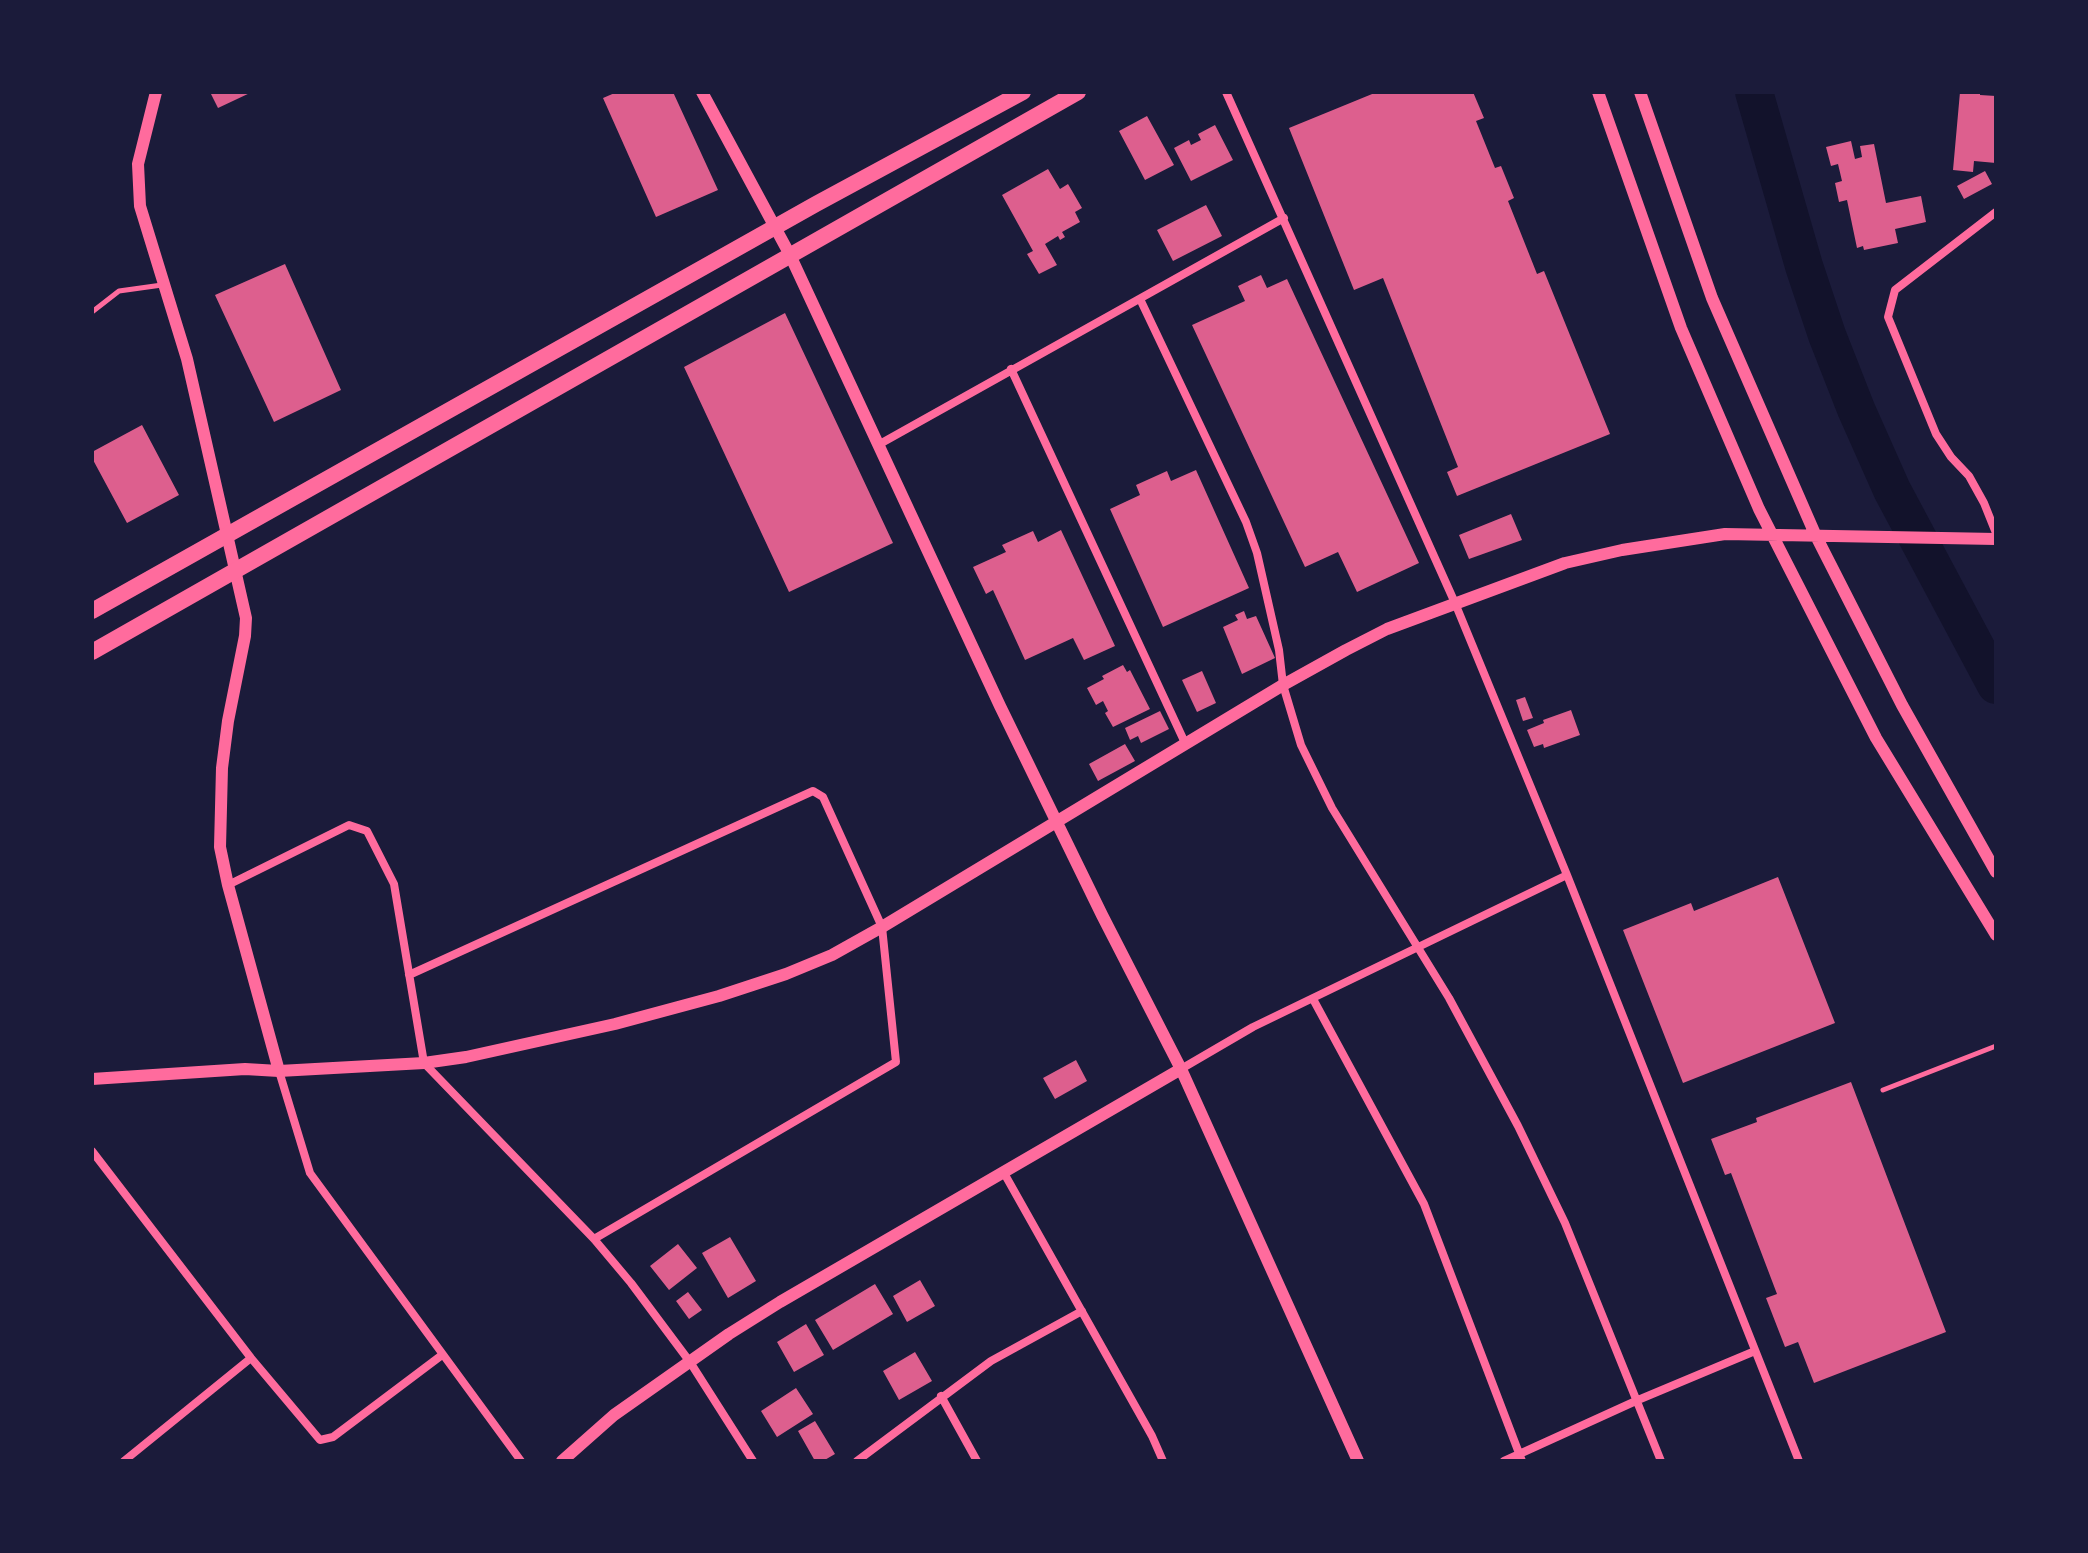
<!DOCTYPE html>
<html>
<head>
<meta charset="utf-8">
<style>
  body { margin:0 }
  #map { position:relative; width:2088px; height:1553px; overflow:hidden; background:#1b1b3a; font-family:Helvetica,sans-serif }
  canvas { display:block }
  .frame { position:absolute; inset:0; border:94px solid #1b1b3a; pointer-events:none }
</style>
</head>
<body>
<div id="map">
<canvas width="2088" height="1553"></canvas>
<div class="frame"></div>
</div>
<script>
const context = document.querySelector('canvas').getContext('2d');
context.lineJoin = 'round';
const poly = rows => new Path2D(rows.map(r => 'M' + r).join(''));
function trace(path, color, width, dash) { context.strokeStyle = color; context.lineWidth = width; context.lineCap = dash ? 'butt' : 'round'; context.setLineDash(dash || []); context.stroke(path); }
function fillPath(path, color) { context.fillStyle = color; context.fill(path, 'evenodd'); }
const river = poly([
  [1754,92,1804,266,1827,335,1856,409,1892,490,1996,685]
]);
const building = poly([
  [210,92,252,92,218,108],
  [617,92,673,92,718,190,656,217,603,98],
  [1377,92,1473,92,1484,118,1476,121,1495,168,1501,166,1514,198,1508,201,1537,274,1544,271,1610,434,1457,496,1447,472,1458,467,1383,278,1354,290,1289,128],
  [1960,92,1980,92,1980,95,1996,96,1996,163,1974,161,1973,172,1953,170],
  [1147,116,1174,165,1145,180,1119,131],
  [1215,125,1233,160,1191,181,1174,148,1189,140,1191,145,1201,140,1198,134],
  [1851,141,1855,159,1862,157,1860,146,1874,144,1886,203,1921,196,1926,222,1895,229,1898,243,1864,250,1863,246,1857,248,1847,200,1839,202,1835,183,1842,181,1838,164,1831,166,1826,147],
  [1048,169,1060,189,1068,184,1082,208,1075,212,1080,222,1062,232,1065,237,1060,240,1058,236,1045,244,1057,265,1039,274,1027,254,1033,251,1002,195],
  [1985,171,1992,184,1964,199,1957,186],
  [1206,205,1222,236,1173,261,1157,230],
  [285,264,341,390,274,422,215,295],
  [1261,275,1267,288,1287,279,1419,563,1357,592,1338,552,1305,567,1192,325,1245,301,1238,286],
  [785,313,893,543,789,592,684,367],
  [142,425,179,495,127,523,92,458,92,452],
  [1196,470,1249,588,1163,627,1110,509,1140,495,1136,485,1167,471,1171,481],
  [1511,514,1522,540,1469,559,1459,535],
  [1061,530,1115,646,1084,660,1073,638,1025,660,993,590,986,594,973,567,1006,552,1002,545,1033,531,1038,542],
  [1244,611,1247,619,1256,616,1275,658,1242,674,1223,627,1238,620,1235,615],
  [1123,665,1127,672,1130,670,1150,709,1113,727,1105,713,1108,711,1103,701,1096,705,1087,688,1104,679,1102,676],
  [1202,671,1216,703,1197,712,1182,680],
  [1525,697,1533,718,1523,721,1516,700],
  [1571,710,1580,735,1544,748,1543,744,1534,747,1527,730,1544,723,1543,720],
  [1160,711,1169,729,1141,743,1138,736,1130,740,1125,728],
  [1125,744,1135,761,1098,781,1089,764],
  [1778,877,1835,1023,1683,1083,1623,930,1691,903,1694,911],
  [1076,1060,1087,1081,1055,1099,1043,1078],
  [1851,1082,1946,1332,1814,1383,1798,1342,1785,1347,1766,1298,1777,1294,1731,1173,1725,1175,1711,1139,1757,1122,1756,1118],
  [730,1237,756,1281,728,1298,702,1253],
  [678,1244,697,1268,669,1290,650,1266],
  [920,1280,935,1306,907,1322,893,1296],
  [875,1284,893,1314,833,1350,815,1320],
  [688,1292,702,1310,689,1319,676,1301],
  [806,1324,824,1355,794,1372,777,1342],
  [915,1352,932,1381,899,1400,883,1371],
  [796,1388,813,1414,777,1437,761,1411],
  [815,1421,835,1454,823,1461,815,1461,798,1431]
]);
const service = poly([
  [92,312,119,291,162,285],
  [1883,1090,1996,1046]
]);
const minor = poly([
  [1226,92,1455,603,1567,875,1799,1461],
  [1996,212,1895,290,1888,317,1936,434,1951,457,1969,476,1984,503,1996,533],
  [1140,299,1246,522,1257,553,1279,650,1283,685,1301,745,1332,808,1449,998,1518,1126,1565,1223,1661,1461],
  [1011,369,1186,745],
  [878,445,1284,218],
  [228,885,349,825,367,831,394,884,424,1063,594,1239,631,1283,690,1362,753,1461],
  [409,975,813,791,823,797,882,927,896,1062,594,1239],
  [1313,999,1424,1204,1522,1461],
  [1181,1069,1253,1027,1567,875],
  [279,1071,310,1173,521,1461],
  [92,1151,251,1358,320,1440,333,1437,442,1355],
  [1004,1173,1152,1436,1163,1461],
  [941,1396,977,1461],
  [124,1461,251,1358],
  [857,1461,991,1361,1082,1311],
  [1504,1461,1638,1400,1755,1351]
]);
const tertiary = poly([
  [156,92,138,164,140,206,187,359,246,618,245,636,228,721,222,768,220,847,228,885,279,1071],
  [702,92,790,255,1000,706,1102,915,1181,1069,1358,1461],
  [1598,92,1681,328,1759,509,1876,738,1996,935],
  [1640,92,1712,298,1815,534,1902,705,1996,872],
  [92,1079,245,1069,279,1071,424,1063,466,1057,615,1024,719,996,786,974,832,955,882,927,1283,685,1346,650,1387,629,1565,563,1622,550,1725,534,1996,539],
  [562,1461,614,1415,729,1334,780,1302,1181,1069]
]);
const trunk = poly([
  [92,611,816,204,1023,92],
  [92,652,1078,92]
]);
trace(river, '#12122b', 38);
fillPath(building, '#dd5f8e');
trace(service, '#ff6b9d', 5);
trace(minor, '#ff6b9d', 8);
trace(tertiary, '#ff6b9d', 12);
trace(trunk, '#ff6b9d', 16);
</script>
</body>
</html>
